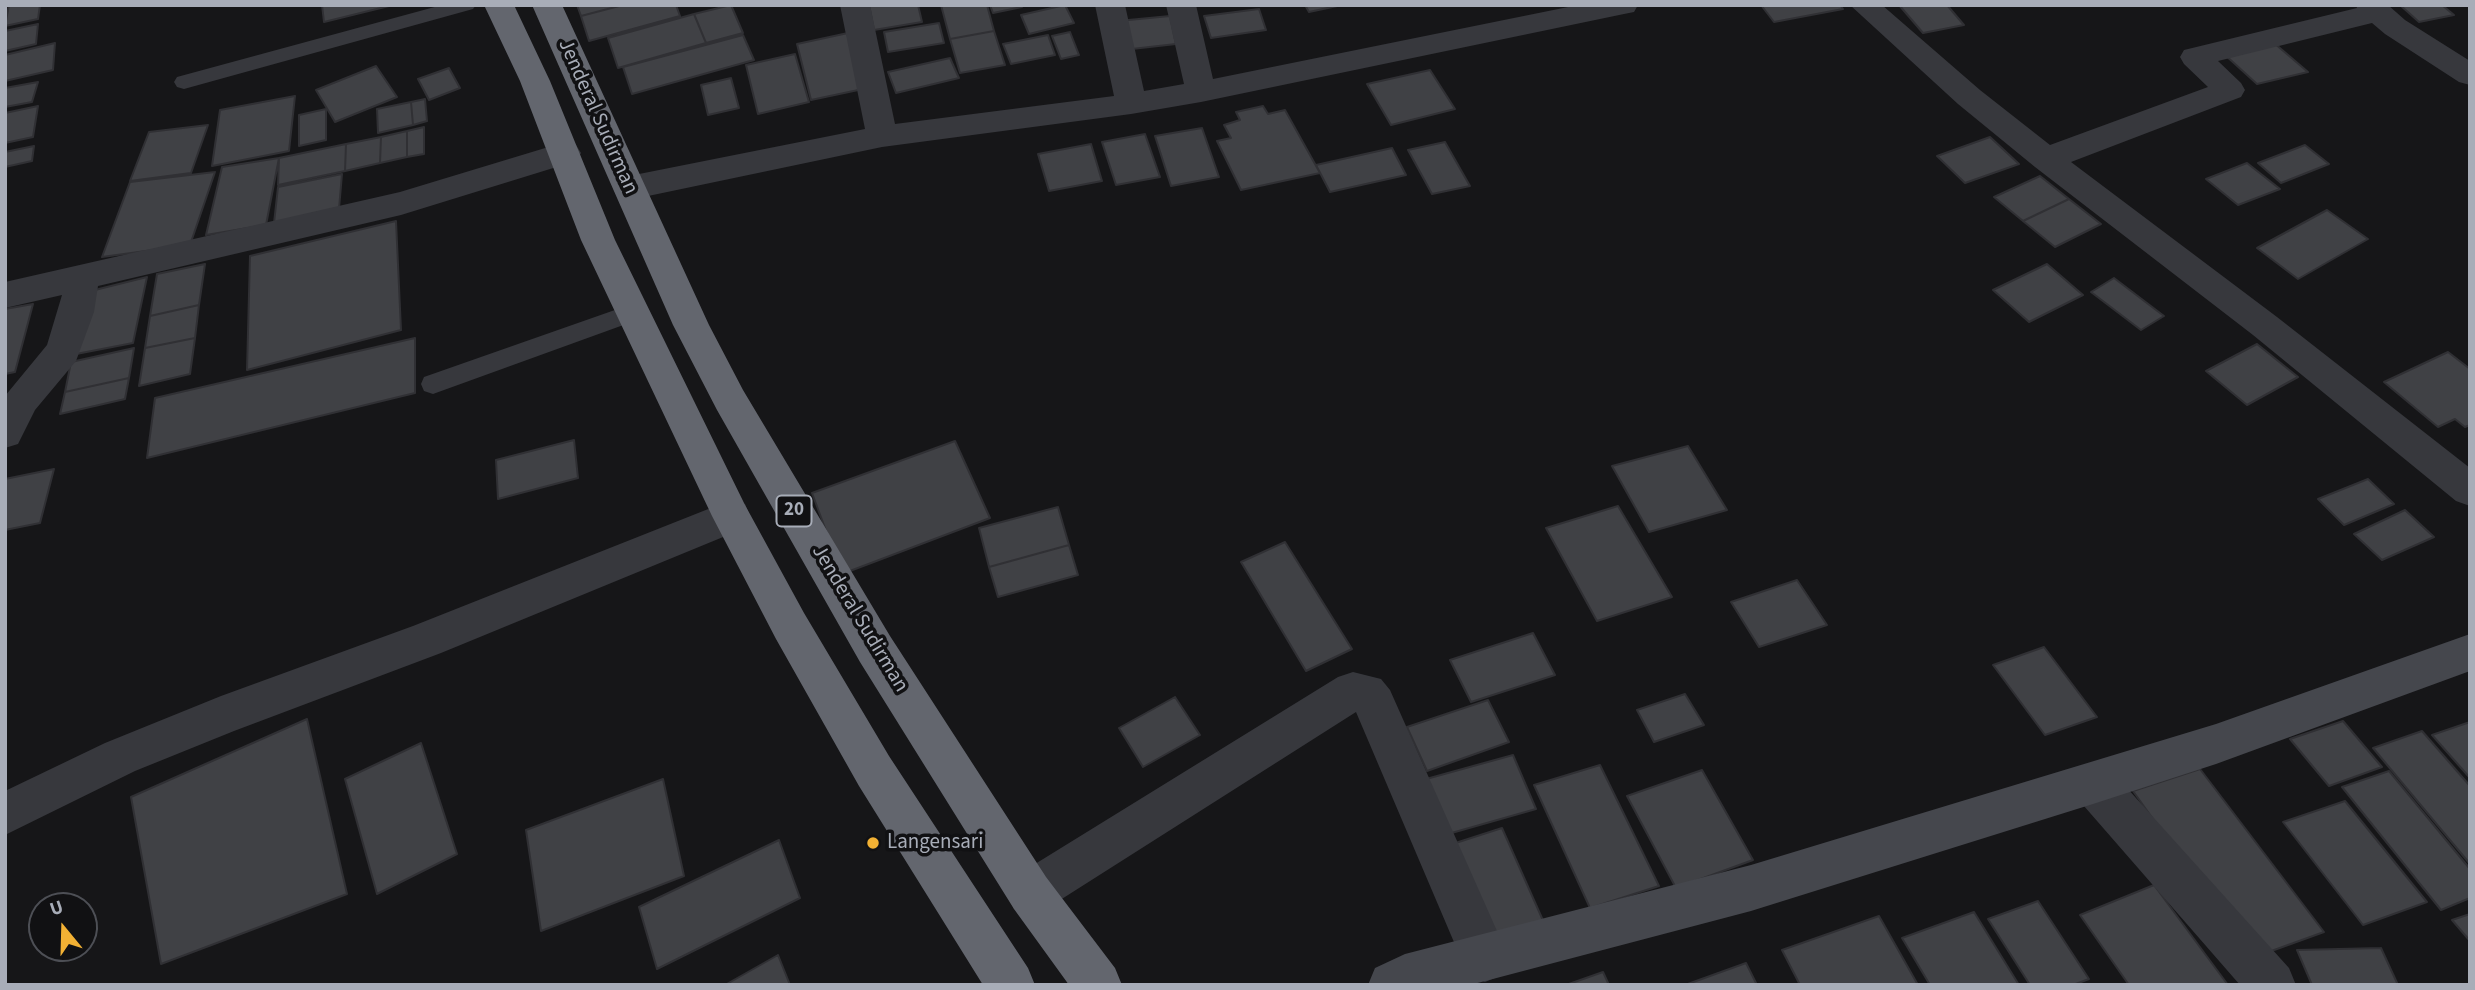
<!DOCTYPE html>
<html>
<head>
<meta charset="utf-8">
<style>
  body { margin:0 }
  #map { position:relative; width:2475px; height:990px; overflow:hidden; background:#161618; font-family:"Source Sans 3",sans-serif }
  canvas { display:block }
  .frame { position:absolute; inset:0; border:7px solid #a8adb8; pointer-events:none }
  .north { position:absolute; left:28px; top:892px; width:70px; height:70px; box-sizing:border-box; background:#111113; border:2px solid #4d4f55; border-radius:50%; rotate:341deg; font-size:19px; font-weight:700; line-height:28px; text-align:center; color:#a8adb8 }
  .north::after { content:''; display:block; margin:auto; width:24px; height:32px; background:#f2b134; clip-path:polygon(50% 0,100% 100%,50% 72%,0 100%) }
</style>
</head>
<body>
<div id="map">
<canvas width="2475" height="990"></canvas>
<div class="frame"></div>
<div class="north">U</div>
</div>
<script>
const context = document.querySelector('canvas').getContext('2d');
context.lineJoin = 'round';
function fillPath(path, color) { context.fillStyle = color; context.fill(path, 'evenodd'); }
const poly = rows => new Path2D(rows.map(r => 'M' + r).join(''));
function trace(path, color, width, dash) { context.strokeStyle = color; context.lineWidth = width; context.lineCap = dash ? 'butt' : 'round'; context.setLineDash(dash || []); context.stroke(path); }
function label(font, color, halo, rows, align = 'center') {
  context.font = font + ' "Source Sans 3",sans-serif'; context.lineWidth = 7; context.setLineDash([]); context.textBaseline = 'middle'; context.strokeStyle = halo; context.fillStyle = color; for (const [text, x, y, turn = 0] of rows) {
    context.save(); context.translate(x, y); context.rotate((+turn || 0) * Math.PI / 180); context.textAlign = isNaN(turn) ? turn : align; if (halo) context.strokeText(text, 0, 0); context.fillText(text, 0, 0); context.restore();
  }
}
const building = poly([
  [9,5,40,5,38,19,5,26,9,5],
  [322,5,393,5,324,22,322,5],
  [577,5,623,5,581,16,577,5],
  [623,5,676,5,680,16,589,41,581,16,623,5],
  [731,5,743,33,706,43,694,14,731,5],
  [869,5,918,5,922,22,874,30,869,5],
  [941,5,987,5,994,31,950,39,941,5],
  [990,5,1021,5,1022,7,993,13,990,5],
  [1065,5,1074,23,1029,34,1021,15,1065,5],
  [1305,5,1342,5,1309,12,1305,5],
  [1761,5,1840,5,1843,9,1774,22,1761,5],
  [1899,5,1947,5,1964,25,1923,33,1899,5],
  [2400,5,2442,5,2454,15,2419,22,2400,5],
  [1259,9,1266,30,1211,38,1204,16,1259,9],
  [694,14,706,43,618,68,608,38,694,14],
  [1170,16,1176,44,1123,50,1118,21,1170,16],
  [939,23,944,43,888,52,884,32,939,23],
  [38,24,36,44,5,51,5,31,38,24],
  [994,31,1005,65,960,73,950,39,994,31],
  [1070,32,1079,55,1061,59,1052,36,1070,32],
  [848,33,863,89,811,100,797,44,848,33],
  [743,35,754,60,632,94,623,67,743,35],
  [1048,35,1055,55,1011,64,1003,44,1048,35],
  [55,43,53,70,5,81,5,55,55,43],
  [2274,43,2308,72,2257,84,2224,54,2274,43],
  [795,54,809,102,758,114,746,65,795,54],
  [950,58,959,78,896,93,888,72,950,58],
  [376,66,397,97,335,122,316,90,376,66],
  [449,68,460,88,429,100,418,79,449,68],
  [1430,70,1455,109,1391,125,1367,84,1430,70],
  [731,78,739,108,708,115,701,85,731,78],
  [38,82,32,102,5,107,5,88,38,82],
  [295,96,289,151,212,166,220,110,295,96],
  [425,99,427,121,413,125,411,102,425,99],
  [411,102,413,125,378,133,377,109,411,102],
  [38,106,33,137,5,143,5,113,38,106],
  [1263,106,1268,114,1285,110,1320,173,1241,190,1217,141,1231,138,1224,125,1240,120,1236,112,1263,106],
  [326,109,326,140,299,146,299,115,326,109],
  [208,125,191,173,130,181,149,132,208,125],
  [424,127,424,154,407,157,407,131,424,127],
  [1202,128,1219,177,1171,186,1155,136,1202,128],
  [407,131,407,157,380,163,381,137,407,131],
  [1145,134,1160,177,1116,185,1102,142,1145,134],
  [381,137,380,163,345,171,346,144,381,137],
  [1990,137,2019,164,1965,183,1937,156,1990,137],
  [1445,142,1470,186,1432,194,1408,150,1445,142],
  [346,144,345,171,278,185,279,158,346,144],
  [1091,144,1102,181,1049,191,1038,154,1091,144],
  [2305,145,2329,164,2281,183,2258,163,2305,145],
  [34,146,32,161,5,167,5,152,34,146],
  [1392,148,1406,175,1330,192,1316,165,1392,148],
  [279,158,266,225,206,235,222,167,279,158],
  [2247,163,2280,189,2238,205,2206,179,2247,163],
  [215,172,190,245,102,257,130,182,215,172],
  [342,174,339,209,274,223,278,187,342,174],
  [2040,176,2069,199,2023,221,1994,197,2040,176],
  [2069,199,2101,224,2055,247,2023,221,2069,199],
  [2327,210,2368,239,2298,279,2257,248,2327,210],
  [396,221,401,330,247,370,250,256,396,221],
  [205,264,199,305,150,316,157,274,205,264],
  [2047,264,2083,295,2029,322,1993,290,2047,264],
  [147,277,133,343,71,355,91,291,147,277],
  [2114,278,2164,316,2141,330,2091,292,2114,278],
  [33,304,15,372,5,374,5,309,33,304],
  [199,305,195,338,145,348,150,316,199,305],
  [195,338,190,374,139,386,145,348,195,338],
  [415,338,415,393,147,458,155,398,415,338],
  [2257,344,2298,377,2247,405,2206,371,2257,344],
  [134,348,129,378,65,392,71,362,134,348],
  [2448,352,2470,369,2470,425,2465,427,2455,419,2438,427,2384,382,2448,352],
  [129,378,125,399,60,414,65,392,129,378],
  [574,440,578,478,498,499,496,460,574,440],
  [955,441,990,518,842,574,812,493,955,441],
  [1688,446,1727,510,1649,532,1612,466,1688,446],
  [54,469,40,523,5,530,5,479,54,469],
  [2368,479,2394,504,2344,525,2318,499,2368,479],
  [1618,506,1672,597,1597,621,1546,528,1618,506],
  [1058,507,1069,545,989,567,979,528,1058,507],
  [2405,510,2434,537,2382,560,2354,534,2405,510],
  [1285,542,1352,649,1306,671,1241,562,1285,542],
  [1069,545,1078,575,998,597,989,567,1069,545],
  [1797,580,1827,625,1759,647,1731,602,1797,580],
  [1533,633,1555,675,1471,702,1450,660,1533,633],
  [2044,647,2097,717,2045,735,1993,665,2044,647],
  [1685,694,1704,725,1654,742,1637,710,1685,694],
  [1175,697,1200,735,1143,767,1119,728,1175,697],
  [1488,700,1509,742,1427,771,1407,727,1488,700],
  [307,719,347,894,161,964,131,797,307,719],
  [2343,721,2382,767,2329,786,2290,739,2343,721],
  [2470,722,2470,778,2432,735,2470,722],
  [2422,731,2470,786,2470,864,2373,748,2422,731],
  [421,743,457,854,377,894,345,779,421,743],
  [1513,755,1536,809,1441,836,1419,781,1513,755],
  [1600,765,1659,886,1590,908,1534,785,1600,765],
  [2200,769,2324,932,2252,958,2133,791,2200,769],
  [1702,770,1753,860,1676,888,1627,796,1702,770],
  [2389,771,2470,869,2470,898,2441,910,2342,787,2389,771],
  [663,779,684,876,541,931,526,830,663,779],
  [2345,801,2427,902,2363,925,2283,822,2345,801],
  [1502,828,1549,934,1485,955,1440,848,1502,828],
  [779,840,800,898,657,969,639,907,779,840],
  [2154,885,2228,985,2129,985,2080,915,2154,885],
  [2038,901,2089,979,2073,985,2030,985,1988,919,2038,901],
  [1974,912,2019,985,1930,985,1902,938,1974,912],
  [2470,914,2470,941,2452,920,2470,914],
  [1879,916,1918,985,1800,985,1782,950,1879,916],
  [2381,948,2398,985,2312,985,2297,950,2381,948],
  [778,955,790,985,725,985,778,955],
  [1746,963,1757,985,1685,985,1746,963],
  [1603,972,1609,985,1566,985,1603,972]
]);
const lane = poly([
  [442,5,476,5,473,9,184,89,177,87,174,82,177,77,442,5],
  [632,304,640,307,644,313,640,319,433,394,424,391,421,384,424,377,632,304]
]);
const street = poly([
  [840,5,870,5,895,124,1114,96,1095,5,1125,5,1144,91,1184,84,1166,5,1196,5,1213,79,1578,5,1638,5,1634,12,1624,14,1201,102,1131,114,882,147,629,200,617,196,613,188,617,180,629,176,865,129,840,5],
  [1850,5,1882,5,1980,90,2050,145,2208,87,2184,64,2180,57,2184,50,2357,8,2356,5,2388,5,2405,20,2470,61,2470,85,2459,82,2385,34,2372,23,2218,61,2241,83,2245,90,2241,97,2071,162,2277,317,2470,468,2470,506,2456,501,2253,335,2035,167,1958,104,1850,5],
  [565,142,576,145,581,153,576,161,401,215,98,286,94,312,76,361,35,410,18,444,5,448,5,396,47,345,62,295,5,308,5,282,400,192,565,142],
  [731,500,745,504,750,516,745,528,441,653,234,731,135,771,5,835,5,791,105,743,221,696,413,626,731,500],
  [1353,672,1381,679,1390,690,1509,958,1502,975,1485,982,1468,975,1356,712,1046,909,1030,916,1014,909,1007,893,1014,877,1338,677,1353,672],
  [2093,762,2109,768,2289,968,2296,985,2240,985,2077,798,2071,783,2077,768,2093,762]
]);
const secondary = poly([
  [2470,634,2470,671,2216,764,2093,804,1751,911,1470,985,1368,985,1375,968,1405,954,1751,865,2216,724,2470,634]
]);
const highway = poly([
  [484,5,514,5,550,81,615,240,745,505,804,613,889,756,1028,968,1035,985,983,985,859,786,776,639,712,516,581,240,520,81,484,5],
  [532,5,562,5,709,325,743,390,890,636,1046,877,1115,968,1122,985,1069,985,1014,909,860,662,717,410,673,325,532,5]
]);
const markers = [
  [873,843,7,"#f2b134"]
];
const shields = [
  [794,511,35]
];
const shieldNames = [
  ["20",794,511]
];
const streetNames = [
  ["Jenderal Sudirman",597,117,66],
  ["Jenderal Sudirman",859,619,59]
];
const poiNames = [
  ["Langensari",887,843]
];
fillPath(building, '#404145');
trace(building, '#303034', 2);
fillPath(lane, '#37383d');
fillPath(street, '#37383d');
fillPath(secondary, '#45474d');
fillPath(highway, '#63666e');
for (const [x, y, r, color] of markers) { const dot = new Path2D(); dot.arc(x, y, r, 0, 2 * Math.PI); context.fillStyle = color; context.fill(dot); trace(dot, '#111113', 2.5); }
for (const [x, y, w] of shields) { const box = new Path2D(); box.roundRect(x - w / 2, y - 15.5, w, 31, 5); context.fillStyle = '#111113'; context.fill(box); trace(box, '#a8adb8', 2); }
label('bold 19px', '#a8adb8', null, shieldNames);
label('21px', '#a8adb8', '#111113', streetNames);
label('21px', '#a8adb8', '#111113', poiNames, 'left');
</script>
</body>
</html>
